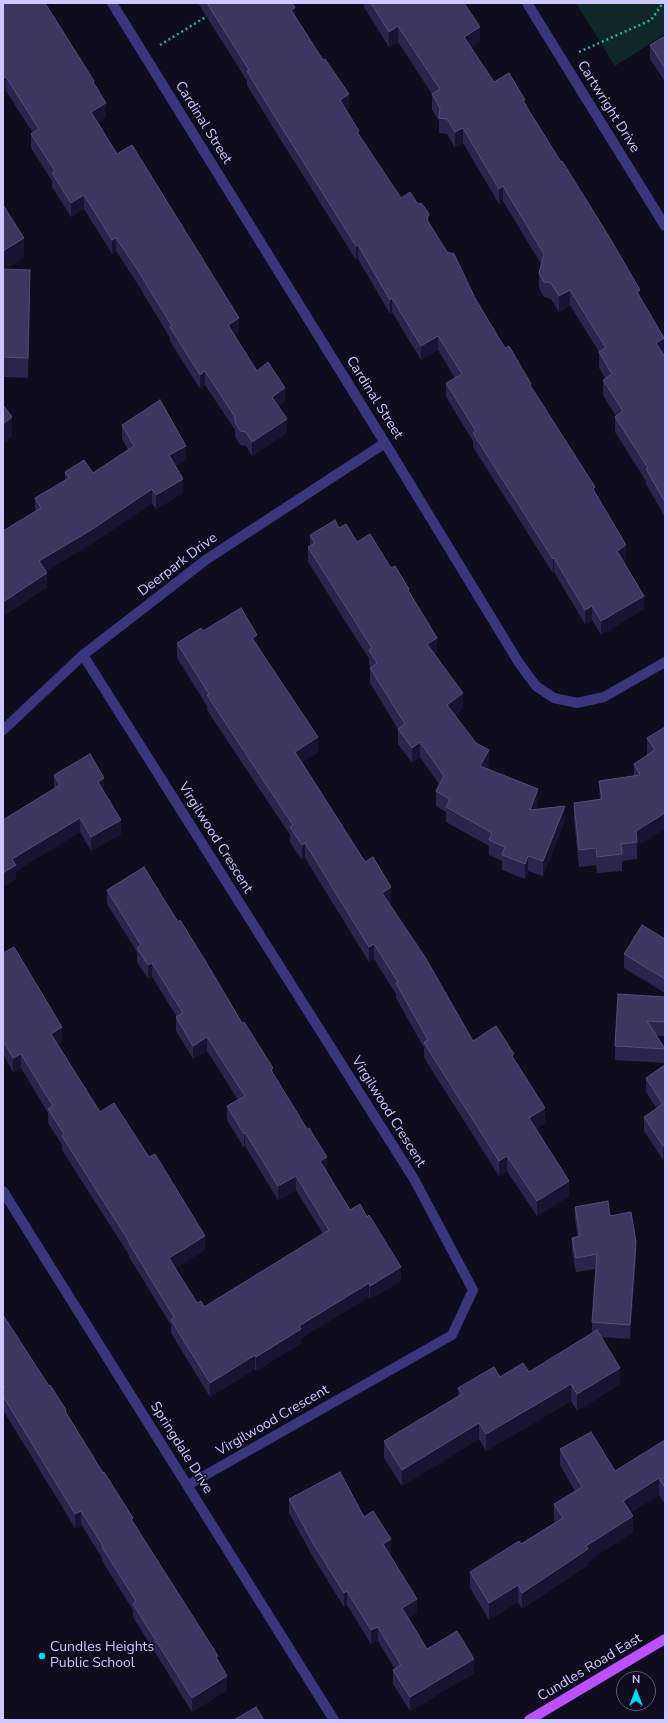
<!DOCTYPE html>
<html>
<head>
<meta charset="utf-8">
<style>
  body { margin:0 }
  #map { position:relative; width:668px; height:1723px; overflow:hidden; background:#0f0c1e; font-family:"Nunito Sans",sans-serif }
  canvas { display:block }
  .frame { position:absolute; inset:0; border:4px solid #cec8ff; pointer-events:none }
  .north { position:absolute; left:616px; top:1671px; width:40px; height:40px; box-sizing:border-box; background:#0f0c1e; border:1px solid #5b5778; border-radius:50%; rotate:0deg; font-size:11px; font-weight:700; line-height:16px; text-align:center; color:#cec8ff }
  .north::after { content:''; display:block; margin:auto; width:14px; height:18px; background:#00dcf3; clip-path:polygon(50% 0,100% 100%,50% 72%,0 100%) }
</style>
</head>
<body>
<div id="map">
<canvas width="668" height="1723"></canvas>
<div class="frame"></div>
<div class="north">N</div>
</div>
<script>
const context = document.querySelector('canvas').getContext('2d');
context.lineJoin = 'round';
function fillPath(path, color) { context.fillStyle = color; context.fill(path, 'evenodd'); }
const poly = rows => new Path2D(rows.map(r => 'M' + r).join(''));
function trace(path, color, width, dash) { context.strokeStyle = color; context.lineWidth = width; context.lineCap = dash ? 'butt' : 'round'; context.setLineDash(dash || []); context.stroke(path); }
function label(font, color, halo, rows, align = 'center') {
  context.font = font + ' "Nunito Sans",sans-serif'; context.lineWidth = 3; context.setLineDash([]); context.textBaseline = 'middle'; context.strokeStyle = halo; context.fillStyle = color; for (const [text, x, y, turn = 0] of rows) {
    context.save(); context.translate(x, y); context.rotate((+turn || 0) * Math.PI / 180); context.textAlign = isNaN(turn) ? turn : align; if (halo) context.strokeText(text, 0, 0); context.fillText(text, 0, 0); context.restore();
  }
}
const green = poly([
  [576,3,665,3,665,34,615,66]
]);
const path = poly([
  [160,45,209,15],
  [579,52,651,20,663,3]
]);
const minor = poly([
  [112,3,385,443,519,663,536,686,554,698,577,703,604,697,665,662],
  [527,3,665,226],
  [83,655,414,1179,473,1290,452,1335,188,1485],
  [3,730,83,655,207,559,385,443],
  [3,1191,334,1720]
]);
const major = poly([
  [529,1720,665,1639]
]);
const wall = poly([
  [3,3,94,84,106,117,98,122,117,154,239,332,234,335,257,371,285,402,278,406,287,433,252,456,246,446,240,445,235,436,235,430,205,385,200,389,170,341,170,338,137,283,116,251,112,254,84,209,71,217,52,187,52,181,31,148,31,134,33,133,6,91,3,92],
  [198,3,292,3,295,15,349,108,346,110,359,135,401,198,429,222,505,348,531,387,595,493,626,559,623,561,644,609,601,635,592,620,585,624,554,572,553,573,473,447,473,441,446,397,446,383,455,378,438,350,421,360,392,312,390,314,358,259,356,260,272,126,247,85,247,81],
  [364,3,464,3,480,42,471,47,494,82,525,103,640,298,664,353,663,354,665,357,665,517,646,484,646,481,615,432,615,417,616,416,603,395,603,380,605,378,599,368,599,352,570,305,559,312,551,299,544,297,539,288,539,273,541,264,503,201,499,204,463,143,455,148,447,134,439,133,439,121,432,110,432,94,398,42,389,47,364,7],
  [665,36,665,82,650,59,650,45],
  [3,205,24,257,5,269,30,290,28,378,3,377],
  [122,425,186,460,175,466,183,493,156,509,152,503,91,544,46,571,47,587,3,616,3,531,35,511,35,498,65,480,65,472,93,473,128,450,122,439],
  [339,528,391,568,409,593,437,653,435,654,463,708,455,715,489,765,486,769,538,805,536,809,565,821,543,876,528,871,525,879,502,870,502,861,489,855,489,846,446,822,446,812,436,806,436,791,439,784,420,757,412,763,398,744,398,729,370,683,370,668,371,667,369,665,369,659,308,562,308,547,310,546,310,535],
  [203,631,257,644,318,752,302,762,391,902,389,903,473,1041,514,1059,545,1123,536,1129,569,1196,537,1216,507,1171,499,1176,428,1064,424,1057,424,1048,396,998,396,994,374,959,369,962,305,858,302,860,290,842,290,835,207,710,207,706,177,658,177,643],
  [665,727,637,846,637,859,622,861,622,871,597,873,596,865,579,867,574,820,574,803,600,800,599,781,634,776,634,764,647,755,647,738],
  [54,775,104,791,121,834,91,851,80,832,16,871,16,879,3,887,3,820,54,788],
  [107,890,178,922,242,1023,273,1074,327,1171,326,1171,350,1210,401,1281,370,1299,369,1297,301,1338,301,1343,256,1371,255,1369,210,1397,171,1333,171,1325,129,1257,129,1255,62,1150,62,1145,48,1123,48,1113,21,1068,13,1072,3,1054,3,953,62,1041,57,1044,100,1112,205,1250,175,1268,197,1303,204,1307,323,1234,296,1190,278,1200,245,1146,244,1148,227,1120,227,1106,238,1100,207,1051,193,1059,176,1031,176,1017,177,1017,152,977,148,979,137,962,137,952,107,904],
  [665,939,665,993,624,968,624,954],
  [665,997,665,1036,656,1036,665,1049,665,1063,615,1060,615,1046],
  [665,1065,663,1160,644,1131,644,1117,657,1109,646,1092,646,1078],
  [575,1207,610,1216,636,1256,630,1339,601,1337,620,1384,577,1411,571,1401,486,1451,479,1439,402,1486,384,1458,384,1441,458,1396,458,1388,500,1377,529,1372,592,1334,592,1322,596,1269,576,1272,572,1252,572,1238,578,1237,575,1221],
  [3,1315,66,1413,133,1523,218,1660,227,1690,192,1712,133,1617,133,1610,102,1561,102,1558,81,1524,75,1528,3,1410],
  [665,1440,665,1504,659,1495,631,1512,633,1532,588,1561,588,1565,522,1609,518,1602,489,1620,470,1588,470,1572,521,1544,555,1522,554,1520,554,1504,575,1491,560,1465,560,1449,615,1471],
  [289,1499,364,1517,391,1553,390,1554,417,1613,409,1618,427,1649,474,1673,410,1711,393,1684,393,1670,395,1669,378,1641,371,1644,347,1605,344,1607,313,1557,289,1513]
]);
const shadedWall = poly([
  [295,8,295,22,291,10],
  [398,26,398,42,389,47,389,32],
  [480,27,480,42,464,52,464,37],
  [6,77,6,91,3,92,3,78],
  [349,94,349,108,340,114,340,100],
  [106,103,106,117,91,126,91,112],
  [463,128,463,143,455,148,455,132],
  [503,186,503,201,499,204,499,189],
  [84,195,84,209,71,217,71,203],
  [24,238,24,257,3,271,3,251],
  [116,238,116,251,112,254,112,240],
  [358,245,358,259,356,260,356,246],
  [30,270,30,290,28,378,28,358],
  [570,290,570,305,559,312,559,296],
  [640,290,640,306,637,292],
  [392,298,392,312,390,314,390,300],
  [239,318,239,332,228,339,228,325],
  [438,336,438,350,421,360,421,346],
  [664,338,664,353,656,358,656,343],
  [205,371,205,385,200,389,200,375],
  [285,388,285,402,272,411,272,397],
  [12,417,12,437,3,444,3,424],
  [287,419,287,433,252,456,252,442],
  [186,446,186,460,169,469,169,455],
  [183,479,183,493,156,509,156,495],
  [152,489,152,503,91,544,39,575,39,561],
  [626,545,626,559,617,565,617,551],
  [554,558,554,572,553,573,553,559],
  [47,573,47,587,3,616,3,602],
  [644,596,644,609,601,635,601,621],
  [592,606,592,620,585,624,585,610],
  [257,635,257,650,252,638],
  [437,638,437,653,427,659,427,644],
  [463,693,463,708,447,720,447,705],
  [318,737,318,752,295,767,295,752],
  [420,742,420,757,412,763,412,748],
  [489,750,489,765,480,781,480,766],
  [104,778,104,792,98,782],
  [538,789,538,805,530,825,530,810],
  [565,806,565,821,543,876,543,861],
  [665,813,665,829,637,846,636,831],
  [80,818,80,832,16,871,16,879,3,887,3,873,12,859],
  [121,820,121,834,91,851,91,837],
  [305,843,305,858,302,860,302,845],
  [528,856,528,871,525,879,525,864],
  [391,887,391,902,382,908,382,893],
  [374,944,374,959,369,962,369,947],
  [152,963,152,977,148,979,148,965],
  [62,1027,62,1041,51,1048,51,1034],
  [207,1037,207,1051,193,1059,193,1046],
  [21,1054,21,1068,13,1072,13,1058],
  [273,1068,273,1082,271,1070],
  [545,1108,545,1123,529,1133,529,1118],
  [245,1132,245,1146,244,1148,244,1134],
  [665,1145,665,1159,663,1160,663,1146],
  [507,1156,507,1171,499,1176,499,1161],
  [327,1157,327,1171,320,1175,320,1161],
  [296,1176,296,1190,278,1200,278,1186],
  [569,1181,569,1196,537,1216,537,1201],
  [205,1236,205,1250,169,1272,169,1258],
  [636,1242,636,1256,630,1339,630,1325],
  [401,1267,401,1281,370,1299,370,1286],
  [369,1283,369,1297,301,1338,301,1343,256,1371,256,1357,299,1326],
  [255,1355,255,1369,210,1397,210,1383],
  [620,1368,620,1384,577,1411,577,1394],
  [571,1384,571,1401,486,1451,486,1434],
  [479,1423,479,1439,402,1486,402,1470],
  [659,1478,659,1495,623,1517,623,1501],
  [81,1511,81,1524,75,1528,75,1514],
  [633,1516,633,1532,588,1561,588,1565,522,1609,522,1593,586,1546],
  [391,1539,391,1553,383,1558,383,1544],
  [518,1585,518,1602,489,1620,489,1603],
  [347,1591,347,1605,344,1607,344,1593],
  [417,1599,417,1613,402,1622,402,1608],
  [378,1627,378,1641,371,1644,371,1630],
  [474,1659,474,1673,410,1711,410,1697],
  [227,1676,227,1690,192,1712,192,1698]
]);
const building = poly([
  [3,3,45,3,94,81,93,82,106,103,91,112,117,154,132,145,239,318,228,325,257,371,268,362,285,388,272,397,287,419,252,442,246,432,240,431,235,422,235,417,205,371,200,375,170,327,172,326,137,269,116,238,112,240,84,195,71,203,52,173,55,171,31,134,39,129,6,77,3,78,3,3],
  [207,3,292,3,295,8,291,10,323,60,325,59,349,94,340,100,359,131,357,132,401,198,410,192,417,203,422,204,429,214,427,220,447,252,454,254,476,300,505,348,509,346,531,384,530,385,595,487,593,489,626,545,617,551,644,596,601,621,592,606,585,610,554,558,553,559,473,433,476,431,446,383,462,374,438,336,421,346,392,298,390,300,358,245,356,246,272,112,247,71,249,70,207,3],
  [371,3,464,3,480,27,464,37,494,82,509,73,525,100,523,101,561,162,562,161,608,235,640,290,637,292,664,338,656,343,665,357,665,502,646,469,648,468,615,417,623,411,603,380,612,374,599,352,606,348,570,290,559,296,551,283,544,282,539,273,544,254,503,186,499,189,463,128,455,132,447,119,439,118,440,108,432,94,440,89,398,26,389,32,371,3],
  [665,36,665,68,650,45,665,36],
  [3,205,24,238,3,251,3,205],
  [3,269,30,270,28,358,3,357,3,269],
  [160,400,186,446,169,455,183,479,156,495,152,489,91,530,39,561,47,573,3,602,3,531,41,508,35,498,69,478,65,472,84,460,93,473,134,446,122,425,160,400],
  [3,405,12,417,3,424,3,405],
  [335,520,339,528,346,524,357,542,370,534,391,568,395,566,409,589,408,590,437,638,427,644,463,693,447,705,476,743,489,750,480,766,538,789,530,810,565,806,543,861,528,856,525,864,502,855,505,847,489,840,492,833,446,807,450,799,436,791,444,776,420,742,412,748,398,729,405,724,370,668,377,663,369,650,372,648,308,547,315,543,310,535,335,520],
  [241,608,257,635,252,638,318,737,295,752,365,862,373,857,391,887,382,893,425,957,473,1041,496,1026,514,1054,512,1056,545,1108,529,1118,569,1181,537,1201,507,1156,499,1161,428,1049,424,1042,428,1040,396,983,398,982,374,944,369,947,305,843,302,845,290,827,293,825,207,695,209,694,177,643,201,628,203,631,241,608],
  [665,727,665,813,636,831,637,842,621,844,622,854,597,857,596,848,579,850,574,803,602,799,599,781,640,775,634,764,655,750,647,738,665,727],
  [90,754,104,778,98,782,121,820,91,837,80,818,12,859,16,865,3,873,3,820,60,785,54,775,90,754],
  [144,867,178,922,180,920,206,962,242,1023,244,1022,273,1068,271,1070,307,1129,309,1128,327,1157,320,1161,350,1210,360,1204,367,1217,369,1215,401,1267,370,1286,369,1283,299,1326,301,1329,256,1357,255,1355,210,1383,171,1320,174,1317,129,1243,130,1243,62,1136,64,1134,48,1109,53,1106,21,1054,13,1058,3,1040,3,953,14,947,62,1027,51,1034,100,1112,114,1103,149,1157,155,1154,205,1236,169,1258,197,1303,201,1301,204,1307,329,1230,296,1176,278,1186,245,1132,244,1134,227,1106,245,1096,207,1037,193,1046,176,1017,183,1013,152,963,148,965,137,948,141,945,107,890,144,867],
  [642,925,665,939,665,979,624,954,642,925],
  [618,994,665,997,665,1022,647,1021,665,1049,615,1046,618,994],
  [665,1065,665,1145,663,1146,644,1117,663,1104,646,1078,665,1065],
  [608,1201,610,1216,631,1212,636,1242,630,1325,592,1322,597,1254,576,1258,572,1238,580,1236,575,1207,608,1201],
  [3,1315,49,1386,50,1385,66,1410,65,1411,103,1473,104,1472,133,1518,131,1519,218,1656,216,1657,227,1676,192,1698,133,1604,136,1601,102,1547,103,1546,81,1511,75,1514,3,1396,3,1388,5,1387,3,1385,3,1315],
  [597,1330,620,1368,577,1394,571,1384,486,1434,479,1423,402,1470,384,1441,462,1394,458,1388,494,1367,500,1377,523,1363,529,1372,597,1330],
  [591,1432,615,1471,665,1440,665,1488,659,1478,623,1501,633,1516,586,1546,588,1549,522,1593,518,1585,489,1603,470,1572,519,1541,521,1544,563,1518,554,1504,582,1487,560,1449,591,1432],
  [340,1472,364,1517,373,1511,391,1539,383,1544,417,1599,402,1608,427,1649,457,1631,474,1659,410,1697,393,1670,401,1665,378,1627,371,1630,347,1591,344,1593,313,1543,289,1499,340,1472],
  [256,1707,264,1720,234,1720,256,1707]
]);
const markers = [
  [42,1656,4,"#00dcf3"]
];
const streetNames = [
  ["Cartwright Drive",608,107,58],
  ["Cardinal Street",203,123,58],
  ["Cardinal Street",374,398,58],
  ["Deerpark Drive",178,565,-37],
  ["Virgilwood Crescent",215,838,58],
  ["Virgilwood Crescent",388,1112,58],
  ["Virgilwood Crescent",273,1421,-30],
  ["Springdale Drive",181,1448,58],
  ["Cundles Road East",590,1668,-31]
];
const poiNames = [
  ["Cundles Heights",50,1648],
  ["Public School",50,1664]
];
fillPath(green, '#0f2827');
trace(path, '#2cb0a7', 2.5, [2, 3]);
trace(minor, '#38367d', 10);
trace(major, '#bd4fff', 10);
fillPath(wall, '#2b244c');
fillPath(shadedWall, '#191332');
fillPath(building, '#3d3660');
trace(building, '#544d79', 1);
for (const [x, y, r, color] of markers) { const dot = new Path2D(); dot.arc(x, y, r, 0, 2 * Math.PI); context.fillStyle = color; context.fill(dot); trace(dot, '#0f0c1e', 1.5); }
label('14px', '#cec8ff', '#0f0c1e', streetNames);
label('14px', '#cec8ff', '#0f0c1e', poiNames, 'left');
</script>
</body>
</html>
